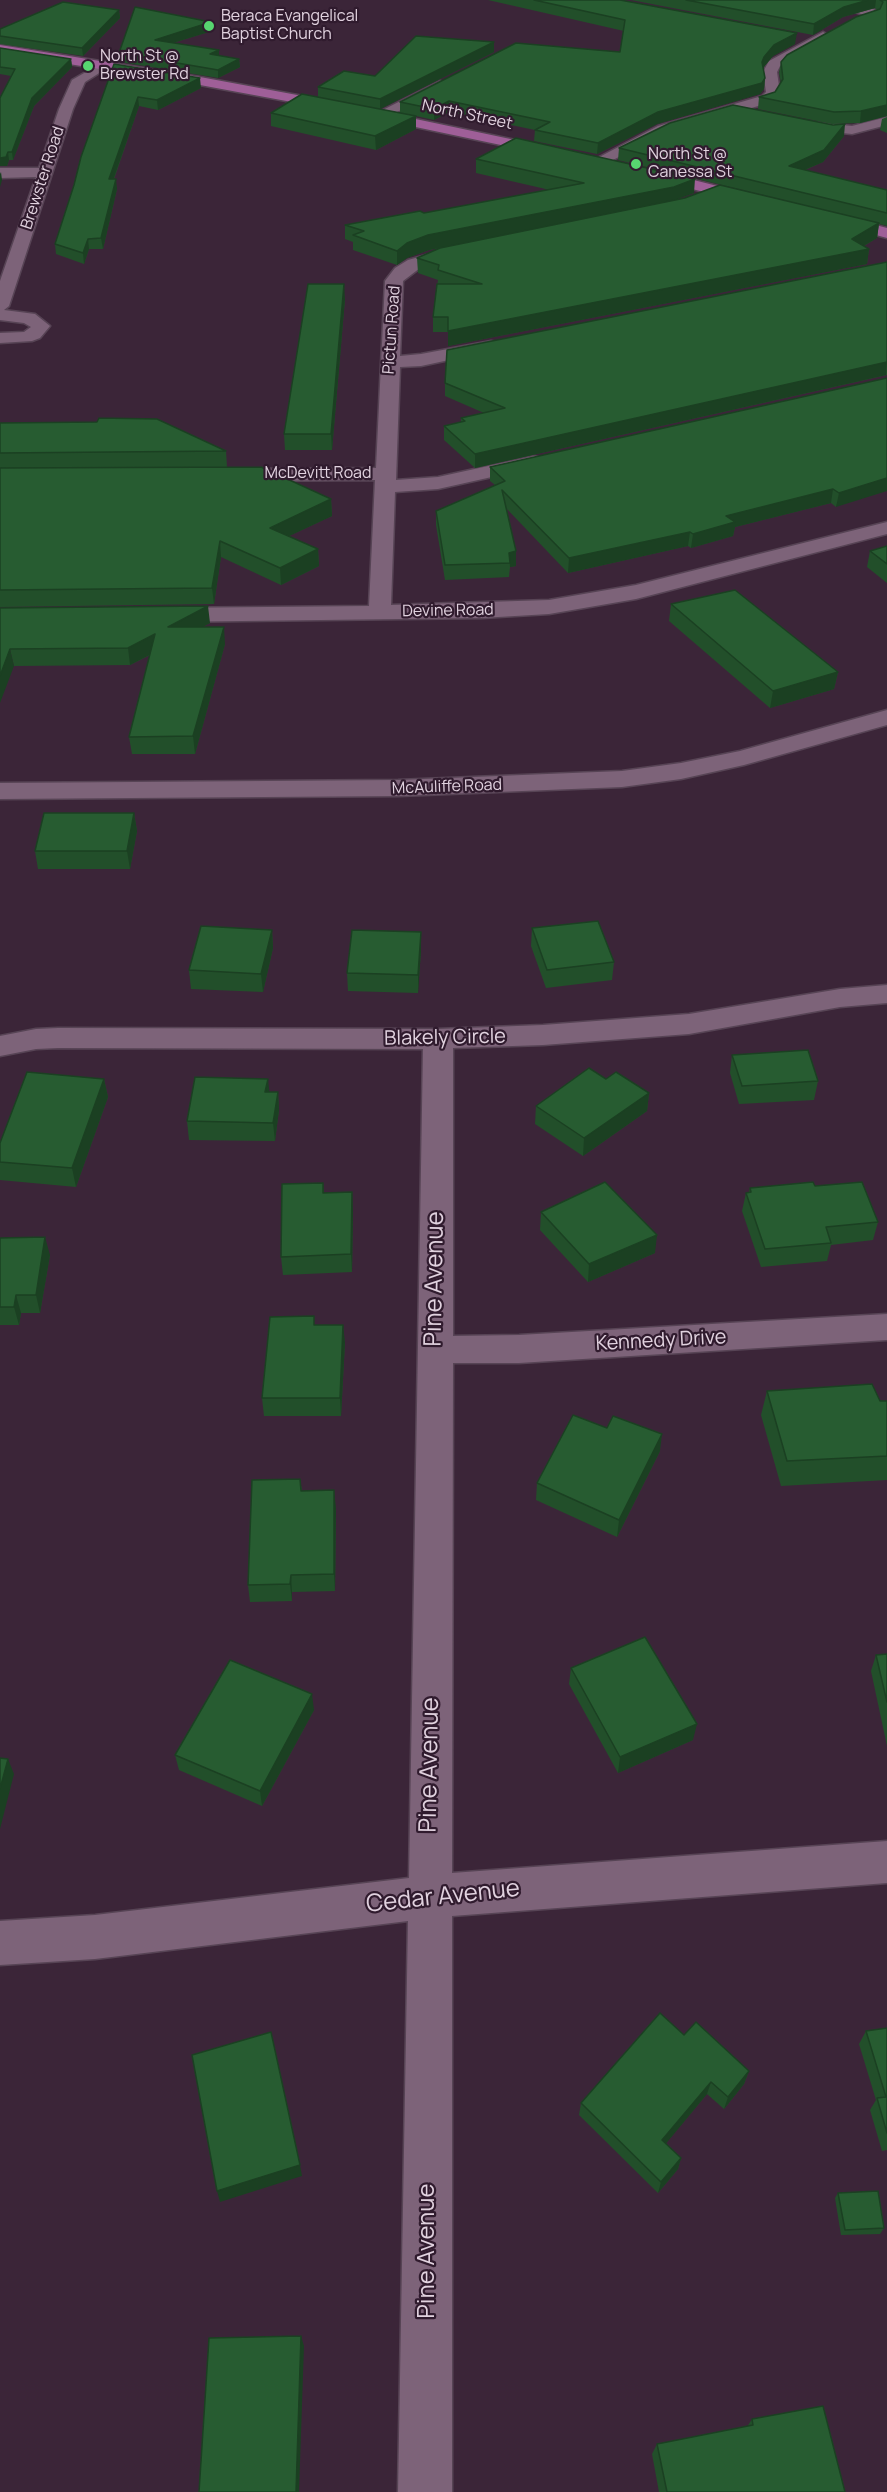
<!DOCTYPE html>
<html>
<head>
<meta charset="utf-8">
<style>
  body { margin:0 }
  canvas { display:block; background:#3b2538 }
</style>
</head>
<body>
<canvas width="887" height="2492"></canvas>
<script>
const context = document.querySelector('canvas').getContext('2d');
context.lineJoin = 'round';
const poly = rows => new Path2D(rows.map(r => 'M' + r).join(''));
function trace(path, color, width, dash) { context.strokeStyle = color; context.lineWidth = width; context.lineCap = dash ? 'butt' : 'round'; context.setLineDash(dash || []); context.stroke(path); }
function fillPath(path, color) { context.fillStyle = color; context.fill(path, 'evenodd'); }
function label(font, color, halo, rows, align = 'center') {
  context.font = font + ' Manrope,sans-serif'; context.lineWidth = 4.5; context.setLineDash([]); context.textBaseline = 'middle'; context.strokeStyle = halo; context.fillStyle = color; for (const [text, x, y, turn = 0] of rows) {
    context.save(); context.translate(x, y); context.rotate((+turn || 0) * Math.PI / 180); context.textAlign = isNaN(turn) ? turn : align; if (halo) context.strokeText(text, 0, 0); context.fillText(text, 0, 0); context.restore();
  }
}
const minor = poly([
  [837,0,852,0,887,15,887,23,855,12,837,0],
  [823,32,830,36,828,39,780,66,777,72,780,93,772,102,668,132,603,165,593,165,590,162,658,126,762,96,766,92,763,72,769,61,823,32],
  [105,61,112,65,85,82,73,109,9,306,4,310,35,314,50,326,40,338,32,341,0,343,0,333,24,332,31,327,24,323,0,320,0,281,36,177,0,178,0,168,39,168,59,109,72,80,105,61],
  [440,81,445,82,447,85,445,88,385,118,380,119,373,115,440,81],
  [887,117,887,125,852,134,801,129,794,125,801,121,852,126,887,117],
  [459,246,465,247,467,251,465,255,420,268,403,281,400,356,421,354,491,341,497,342,500,346,497,350,491,351,421,366,400,367,396,480,438,477,534,456,541,458,544,462,541,466,438,489,395,492,391,605,549,600,636,585,887,522,887,534,636,599,549,614,481,618,163,622,155,620,152,615,155,610,163,608,369,606,375,480,233,481,226,479,223,475,226,471,233,469,376,468,385,281,395,268,408,260,459,246],
  [887,710,887,725,744,765,681,779,622,787,398,796,0,799,0,783,398,780,622,771,681,763,740,751,887,710],
  [887,985,887,1003,840,1007,689,1034,543,1045,453,1048,453,1336,519,1335,887,1314,887,1340,519,1363,453,1363,452,1873,887,1841,887,1883,452,1916,452,2492,398,2492,408,1921,95,1959,0,1965,0,1921,95,1915,409,1878,423,1049,58,1048,36,1049,0,1056,0,1036,36,1029,58,1028,438,1029,543,1025,689,1014,840,989,887,985]
]);
const major = poly([
  [0,45,200,77,335,102,553,148,560,152,553,156,335,110,200,85,0,53,0,45],
  [650,169,757,196,759,199,751,204,645,177,642,174,645,171,650,169],
  [834,214,887,228,887,238,828,222,826,219,828,216,834,214]
]);
const wall = poly([
  [488,0,620,0,795,44,773,56,763,68,765,78,764,89,760,94,657,124,597,154,534,141,535,130,449,112,434,120,416,116,416,129,376,150,271,126,271,113,318,97,318,87,375,76,494,42,494,52,380,109,400,113,400,102,620,52,624,31],
  [631,0,887,0,887,116,860,123,832,124,758,109,759,97,775,92,781,83,779,73,781,62,877,10,875,8,843,17,813,35],
  [119,10,120,18,83,56,0,44,0,29],
  [212,31,173,43,219,50,219,56,239,59,240,67,218,78,120,62,119,53],
  [0,48,71,59,72,67,34,106,13,160,9,160,7,166,11,76,0,74],
  [114,64,201,88,158,110,139,106,114,179,117,189,103,249,89,249,84,264,56,254,55,244],
  [887,117,887,133,880,130,882,119],
  [844,136,823,162,805,170,887,190,887,226,879,224,877,238,864,246,869,249,867,264,448,346,448,332,433,332,433,317,438,280,418,273,417,258,440,248,429,250,407,258,397,265,353,250,353,242,345,239,345,225,424,213,550,190,476,173,476,159,694,193,674,200,784,200,618,160,619,148],
  [887,262,887,375,475,468,444,440,444,426,461,422,461,418,484,413,445,396,445,383],
  [345,299,332,450,285,450,284,434],
  [887,378,836,507,831,503,735,527,733,536,691,548,688,546,568,573,506,508,516,551,516,566,510,567,509,577,445,580,436,525,436,511,495,485,490,481,490,467],
  [0,423,226,451,227,467,331,499,332,516,289,536,318,549,319,566,281,585,221,557,214,604,0,607],
  [887,546,887,583,867,567,870,551],
  [671,604,838,672,834,689,770,708,669,621],
  [0,608,210,623,202,627,225,644,195,754,132,754,129,737,150,655,130,665,14,666],
  [134,813,137,831,130,869,38,869,35,851],
  [532,928,614,962,612,980,546,988,531,946],
  [272,930,273,948,263,992,191,989,189,970],
  [421,932,421,950,418,993,348,991,347,973],
  [732,1055,818,1081,814,1100,739,1104,730,1073],
  [104,1079,108,1097,76,1187,0,1180,0,1143],
  [269,1092,278,1092,279,1110,275,1141,189,1140,187,1121],
  [649,1093,647,1111,583,1156,535,1124,536,1106],
  [323,1183,324,1193,353,1210,352,1272,283,1275,281,1257],
  [815,1186,878,1222,873,1240,831,1245,827,1261,761,1267,742,1211,746,1193,749,1192,750,1188],
  [541,1212,655,1253,588,1282,540,1230],
  [0,1238,50,1255,40,1313,21,1313,19,1325,0,1325],
  [345,1342,341,1416,264,1416,262,1398],
  [767,1391,887,1401,887,1480,781,1486,761,1415],
  [660,1451,617,1537,536,1500,537,1483],
  [300,1479,302,1491,336,1508,335,1591,292,1592,292,1601,250,1602,248,1585],
  [887,1654,887,1746,871,1671,876,1655],
  [571,1668,693,1740,618,1773,569,1684],
  [314,1710,262,1806,179,1770,175,1755],
  [887,2028,887,2150,882,2151,870,2110,876,2100,859,2044,866,2031],
  [684,2035,749,2071,744,2084,724,2109,707,2094,666,2143,681,2158,678,2169,658,2193,579,2115,581,2103],
  [838,2193,884,2228,880,2234,841,2235,835,2198],
  [752,2419,845,2492,659,2492,652,2454,657,2444,747,2427]
]);
const shadedWall = poly([
  [868,0,876,0,875,8,843,17,813,35,814,24,844,7],
  [119,10,120,18,83,56,82,48],
  [211,22,212,31,156,48,155,40],
  [797,33,795,44,773,56,763,68,762,62,764,57,774,45],
  [494,42,494,52,380,109,380,99],
  [219,50,219,59,210,54],
  [71,59,72,67,34,106,13,160,12,152,32,98],
  [239,59,240,67,218,78,218,70],
  [200,78,201,88,158,110,157,100],
  [765,78,764,89,760,94,657,124,597,154,598,143,658,112],
  [138,97,139,106,110,189,109,179],
  [449,101,449,112,434,120,434,109],
  [887,105,887,116,860,123,861,111],
  [416,116,416,129,376,150,375,136],
  [845,124,844,136,823,162,787,177,789,166],
  [8,152,9,160,7,166,0,166,0,158],
  [1,172,2,180,0,187,0,174],
  [116,179,117,189,103,249,101,238],
  [695,179,694,193,672,201,429,250,407,258,397,265,397,251,407,243,428,235],
  [879,223,877,238,853,252,869,249,867,264,448,346,448,331,852,239],
  [88,239,89,249,84,264,83,253],
  [344,284,345,299,332,450,331,434],
  [887,362,886,375,475,468,475,454],
  [887,478,887,491,836,507,839,493],
  [833,489,831,503,735,527,733,536,691,548,693,534,726,516],
  [331,499,332,516,272,544,270,528],
  [690,532,688,546,568,573,569,558],
  [220,541,221,557,214,604,212,588],
  [318,549,319,566,281,585,280,568],
  [516,551,516,566,510,567,509,553],
  [208,606,210,623,170,644,168,627],
  [224,627,225,644,195,754,193,736],
  [155,634,157,651,130,665,128,648],
  [10,649,14,666,0,703,0,676],
  [838,672,834,689,770,708,773,691],
  [134,813,137,831,130,869,127,851],
  [272,930,273,948,263,992,261,974],
  [421,932,421,950,418,993,418,975],
  [104,1079,108,1097,76,1187,72,1168],
  [268,1079,270,1097,265,1092],
  [278,1092,279,1110,275,1141,273,1123],
  [649,1093,647,1111,583,1156,584,1138],
  [352,1192,353,1210,352,1272,351,1254],
  [657,1235,655,1253,588,1282,589,1264],
  [45,1237,50,1255,40,1313,36,1295],
  [16,1295,21,1313,19,1325,14,1307],
  [343,1325,345,1342,341,1416,340,1398],
  [662,1434,660,1451,617,1537,619,1520],
  [334,1490,336,1508,335,1591,334,1574],
  [291,1575,292,1592,292,1601,290,1584],
  [312,1694,314,1710,262,1806,260,1791],
  [697,1724,693,1740,618,1773,620,1757],
  [8,1759,14,1774,0,1829,0,1789],
  [749,2071,744,2084,724,2109,728,2097],
  [711,2082,707,2094,659,2152,662,2140],
  [681,2158,678,2169,658,2193,661,2182],
  [300,2165,302,2176,220,2202,217,2191],
  [301,2336,304,2346,299,2492,296,2492]
]);
const building = poly([
  [534,0,620,0,797,33,774,45,764,57,762,62,765,78,762,83,658,112,598,143,535,130,550,122,449,101,434,109,400,102,516,43,620,52,625,20,534,0],
  [686,0,868,0,844,7,814,24,686,0],
  [880,0,887,0,887,105,861,111,834,112,759,97,775,92,783,79,781,62,787,55,856,17,880,9,883,2,880,0],
  [63,2,119,10,82,48,0,36,0,29,63,2],
  [135,7,211,22,155,40,219,50,210,54,239,59,218,70,119,53,135,7],
  [416,36,494,42,380,99,318,87,344,71,375,76,416,36],
  [0,48,71,59,32,98,12,152,8,152,6,157,0,158,0,98,15,69,0,67,0,48],
  [114,64,200,78,157,100,138,97,109,179,116,179,101,238,88,239,83,253,55,244,74,185,81,157,114,64],
  [302,94,416,116,375,136,271,113,302,94],
  [733,105,833,125,845,124,824,150,789,166,887,190,887,213,619,148,670,123,733,105],
  [516,138,695,179,674,187,428,235,407,243,397,251,353,235,364,231,345,225,420,211,424,213,584,183,476,159,516,138],
  [720,185,879,223,852,239,869,249,448,331,448,317,433,317,437,284,482,284,438,270,439,265,417,258,440,248,685,198,720,185],
  [887,262,887,362,475,454,444,426,465,421,461,418,505,408,445,383,447,350,887,262],
  [308,284,344,284,331,434,284,434,308,284],
  [887,378,887,478,839,493,833,489,726,516,735,522,693,534,690,532,569,558,502,490,516,551,509,553,510,563,445,565,436,511,505,481,490,467,887,378],
  [99,418,157,419,226,451,0,453,0,423,97,422,99,418],
  [261,467,331,499,270,528,318,549,280,568,220,541,212,588,0,590,0,468,261,467],
  [887,546,887,564,870,551,887,546],
  [735,590,838,672,773,691,671,604,735,590],
  [208,606,168,627,224,627,193,736,129,737,155,634,128,648,10,649,0,676,0,608,208,606],
  [44,813,134,813,127,851,35,851,44,813],
  [598,921,614,962,547,970,532,928,598,921],
  [201,926,272,930,261,974,189,970,201,926],
  [352,930,421,932,418,975,347,973,352,930],
  [808,1050,818,1081,742,1086,732,1055,808,1050],
  [589,1068,606,1079,616,1072,649,1093,584,1138,536,1106,589,1068],
  [27,1072,104,1079,72,1168,0,1162,0,1143,27,1072],
  [195,1077,268,1079,265,1092,278,1092,273,1123,187,1121,195,1077],
  [605,1182,657,1235,589,1264,541,1212,605,1182],
  [813,1182,815,1186,862,1182,878,1222,826,1227,831,1243,765,1249,746,1193,751,1192,750,1188,813,1182],
  [323,1183,323,1193,352,1192,351,1254,281,1257,282,1184,323,1183],
  [45,1237,36,1295,16,1295,14,1307,0,1307,0,1238,45,1237],
  [314,1316,314,1325,343,1325,340,1398,262,1398,270,1317,314,1316],
  [872,1384,880,1401,887,1401,887,1456,787,1461,767,1391,872,1384],
  [573,1415,607,1428,613,1416,662,1434,619,1520,537,1483,573,1415],
  [300,1479,301,1491,334,1490,334,1574,291,1575,290,1584,248,1585,252,1480,300,1479],
  [645,1637,697,1724,620,1757,571,1668,645,1637],
  [887,1654,887,1702,876,1655,887,1654],
  [230,1660,312,1694,260,1791,175,1755,230,1660],
  [0,1758,8,1759,0,1789,0,1758],
  [660,2013,684,2035,696,2022,749,2071,728,2097,711,2082,662,2140,681,2158,661,2182,581,2103,660,2013],
  [887,2028,887,2133,877,2098,886,2097,866,2031,887,2028],
  [271,2032,300,2165,217,2191,192,2055,271,2032],
  [878,2191,884,2228,845,2230,838,2193,878,2191],
  [301,2336,296,2492,199,2492,209,2338,301,2336],
  [823,2406,845,2492,667,2492,657,2444,753,2425,752,2419,823,2406]
]);
const markers = [
  [209,26,6,"#57d570"],
  [88,66,6,"#57d570"],
  [636,164,6,"#57d570"]
];
const farPoinames = [
  ["Beraca Evangelical",221,17],
  ["Baptist Church",221,35],
  ["North St @",100,57],
  ["Brewster Rd",100,75],
  ["North St @",648,155],
  ["Canessa St",648,173]
];
const farStreetnames = [
  ["North Street",467,115,12],
  ["Brewster Road",43,178,-72],
  ["Pictun Road",392,330,-86],
  ["McDevitt Road",318,474],
  ["Devine Road",448,611,-1],
  ["McAuliffe Road",447,787,-2]
];
const streetNames = [
  ["Blakely Circle",445,1038,-1],
  ["Kennedy Drive",661,1341,-3]
];
const nearStreetnames = [
  ["Pine Avenue",435,1279,-89],
  ["Pine Avenue",430,1765,-89],
  ["Cedar Avenue",443,1897,-6],
  ["Pine Avenue",427,2251,-90]
];
trace(minor, '#574455', 3);
trace(major, '#574455', 3);
fillPath(minor, '#7d6379');
fillPath(major, '#9f5f98');
fillPath(wall, '#224f2a');
fillPath(shadedWall, '#1b4022');
fillPath(building, '#275c31');
trace(building, '#1b4022', 1.5);
for (const [x, y, r, color] of markers) { const dot = new Path2D(); dot.arc(x, y, r, 0, 2 * Math.PI); context.fillStyle = color; context.fill(dot); trace(dot, '#301b2e', 2); }
label('16px', '#e1d2df', '#301b2e', farPoinames, 'left');
label('16px', '#e1d2df', '#301b2e', farStreetnames);
label('20px', '#e1d2df', '#301b2e', streetNames);
label('24px', '#e1d2df', '#301b2e', nearStreetnames);
</script>
</body>
</html>
